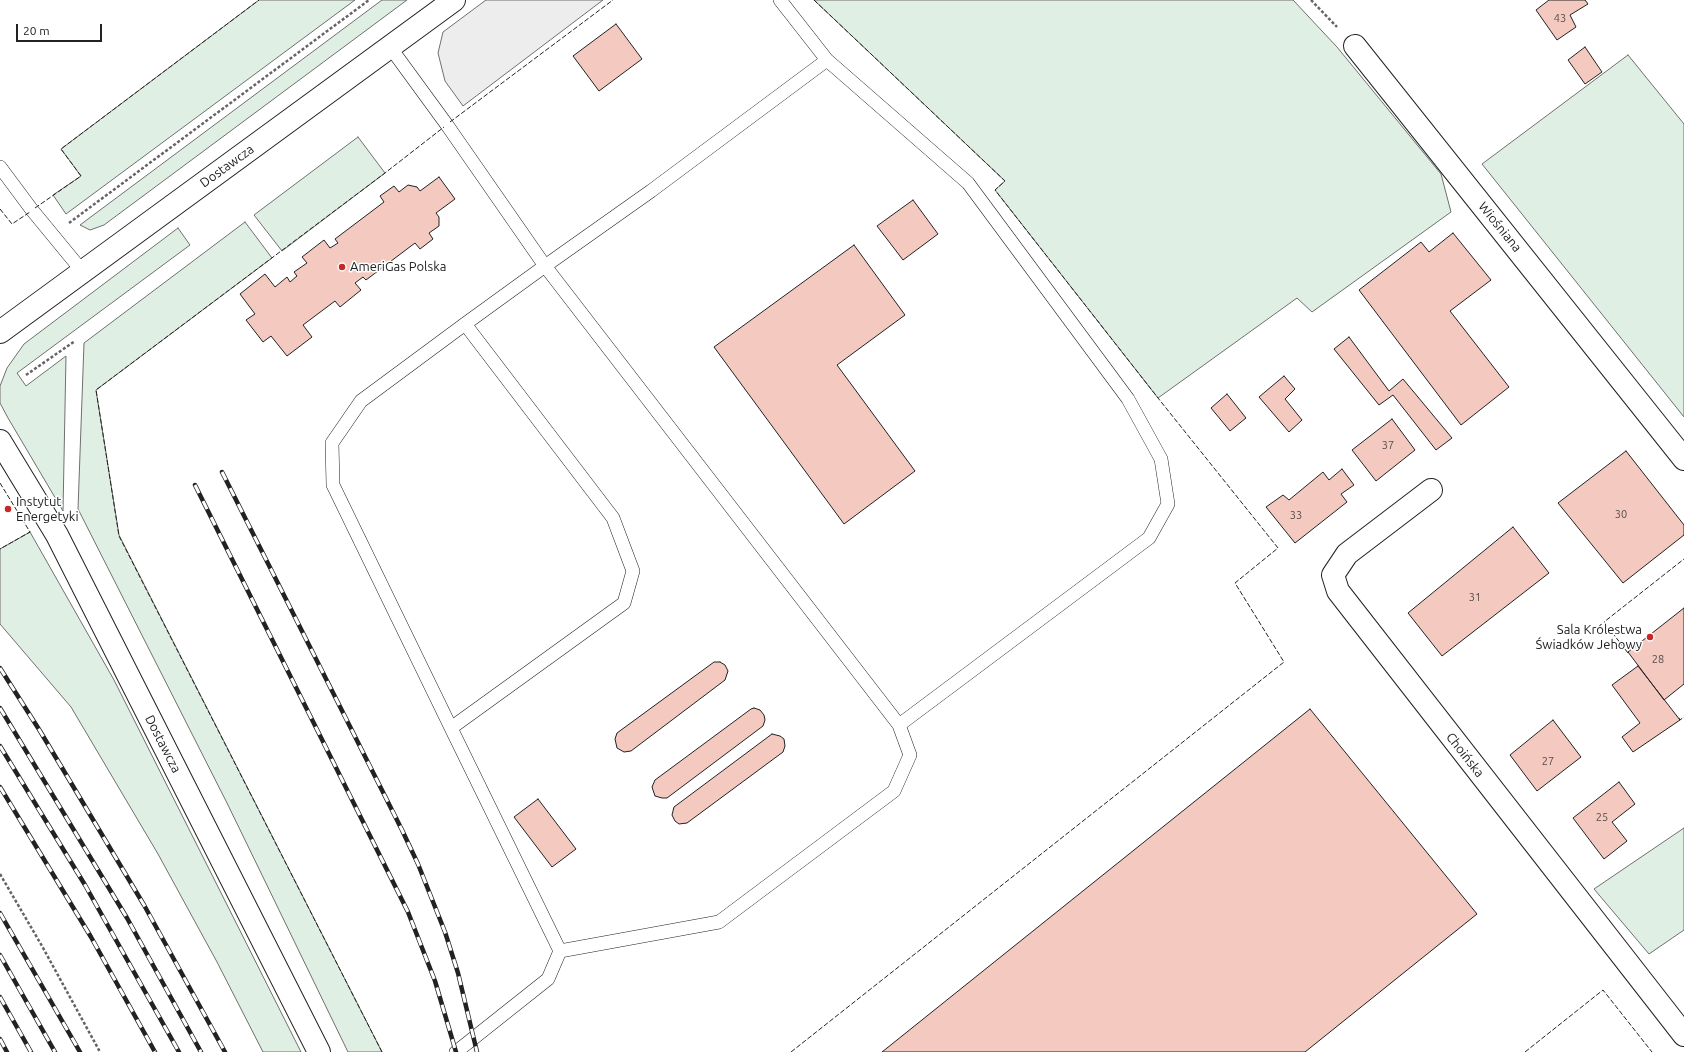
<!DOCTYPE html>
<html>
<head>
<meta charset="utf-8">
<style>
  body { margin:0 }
  #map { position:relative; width:1684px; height:1052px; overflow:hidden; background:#fff; font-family:Ubuntu,sans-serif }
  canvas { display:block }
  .scale { position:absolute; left:16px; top:24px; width:86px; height:18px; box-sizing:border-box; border:2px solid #222; border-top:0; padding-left:5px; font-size:12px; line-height:14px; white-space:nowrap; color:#222; -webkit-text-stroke:3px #fff; paint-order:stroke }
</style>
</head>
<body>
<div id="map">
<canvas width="1684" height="1052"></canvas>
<div class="scale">20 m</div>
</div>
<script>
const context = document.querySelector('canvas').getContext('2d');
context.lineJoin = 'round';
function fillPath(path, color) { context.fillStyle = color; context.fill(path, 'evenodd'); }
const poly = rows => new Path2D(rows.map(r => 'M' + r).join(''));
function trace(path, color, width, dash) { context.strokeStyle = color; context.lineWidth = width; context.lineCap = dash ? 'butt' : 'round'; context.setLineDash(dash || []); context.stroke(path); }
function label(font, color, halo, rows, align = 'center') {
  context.font = font + ' Ubuntu,sans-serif'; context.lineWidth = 3; context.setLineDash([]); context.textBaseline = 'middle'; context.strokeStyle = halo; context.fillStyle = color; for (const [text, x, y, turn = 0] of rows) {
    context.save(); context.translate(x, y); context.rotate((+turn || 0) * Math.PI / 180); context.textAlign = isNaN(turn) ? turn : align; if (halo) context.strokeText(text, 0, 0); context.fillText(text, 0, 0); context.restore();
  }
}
const green = poly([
  [259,0,355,0,66,214,53,195,81,176,61,149,259,0],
  [382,0,407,0,104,225,90,230,80,225,382,0],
  [814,0,1293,0,1337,47,1441,174,1451,212,1312,312,1297,298,1158,398,995,190,1005,181,814,0],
  [1628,55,1684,124,1684,417,1482,164,1628,55],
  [358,137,385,173,282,251,254,215,358,137],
  [245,222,272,258,96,390,119,535,382,1052,348,1052,227,803,78,509,84,343,245,222],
  [178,228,190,245,17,373,26,386,66,356,63,511,8,418,0,403,0,386,7,368,24,344,178,228],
  [30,532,114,680,301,1052,263,1052,217,962,158,854,71,707,0,624,0,549,30,532],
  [1684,828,1684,930,1649,954,1594,889,1684,828]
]);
const parking = poly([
  [486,0,603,0,463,106,445,81,438,53,443,32,486,0]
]);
const building = poly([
  [1549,0,1585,0,1588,4,1570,15,1576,27,1557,40,1536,10,1549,0],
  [616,24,642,59,599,91,573,56,616,24],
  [1585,47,1602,72,1585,84,1568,60,1585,47],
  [439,177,455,199,436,213,439,217,439,226,429,233,433,239,420,249,415,243,366,280,363,277,355,283,361,290,340,307,335,301,303,325,312,337,287,356,271,336,263,342,246,320,255,314,240,294,265,274,275,287,287,277,290,282,297,276,294,272,307,263,302,257,324,240,330,248,338,243,335,239,384,202,380,196,394,186,399,192,408,185,417,187,420,191,439,177],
  [913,200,938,234,903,260,877,226,913,200],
  [1453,233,1491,280,1450,311,1509,387,1461,425,1359,290,1421,242,1429,252,1453,233],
  [854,245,905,315,837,365,915,471,844,524,714,347,854,245],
  [1349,337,1389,391,1403,379,1452,438,1436,450,1393,395,1379,405,1334,349,1349,337],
  [1284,376,1295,389,1285,399,1302,420,1289,432,1259,397,1284,376],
  [1227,394,1246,418,1230,431,1211,408,1227,394],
  [1392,419,1415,450,1376,481,1352,450,1392,419],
  [1626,451,1684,525,1684,535,1623,583,1558,503,1626,451],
  [1342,469,1354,485,1341,494,1347,502,1295,543,1266,507,1283,495,1289,500,1323,472,1329,480,1342,469],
  [1513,527,1549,573,1442,656,1408,613,1513,527],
  [1684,608,1684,684,1664,700,1628,652,1684,608],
  [720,662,725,665,728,671,725,680,631,751,624,752,617,748,615,739,617,733,714,662,720,662],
  [1638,666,1680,720,1633,752,1622,737,1640,723,1612,685,1638,666],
  [754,708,760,710,764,715,765,720,763,726,667,798,662,798,655,796,652,787,655,780,751,709,754,708],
  [1310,709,1477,914,1305,1052,882,1052,1310,709],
  [1553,720,1581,757,1537,791,1510,755,1553,720],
  [772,734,780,736,784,739,785,746,783,752,687,823,679,824,675,821,672,815,674,807,772,734],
  [1619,782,1635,804,1612,822,1627,841,1604,859,1573,818,1619,782],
  [538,799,576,849,552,867,514,817,538,799]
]);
const path = poly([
  [1311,0,1337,27],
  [69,223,369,0],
  [26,375,75,341],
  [0,874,42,946,100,1052]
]);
const lane = poly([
  [780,0,827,60],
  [390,47,447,125,545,266,465,324,361,401,332,443,333,485,451,728,624,603,633,571,613,518,465,324],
  [0,167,32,210,83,272],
  [451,728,560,951],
  [456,1052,548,979,560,951,719,922,894,791,910,755,899,725,545,266,651,191,827,60,968,183,1128,399,1161,459,1168,504,1149,538,899,725]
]);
const street = poly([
  [1355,46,1684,459],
  [0,332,454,0],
  [0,441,57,535,319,1052],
  [1431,490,1347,554,1333,575,1338,591,1684,1035]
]);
const rail = poly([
  [222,472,402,830,418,864,445,932,458,973,477,1052],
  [195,485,408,912,435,981,456,1052],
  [0,668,40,731,144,905,225,1052],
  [0,708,127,918,201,1052],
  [0,746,85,885,179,1052],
  [0,787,91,937,155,1052],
  [0,913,80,1052],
  [0,955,55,1052],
  [0,997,31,1052],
  [0,1039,7,1052]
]);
const fence = poly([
  [450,122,613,0],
  [35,208,81,176,61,149,259,0],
  [0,209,12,224,30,212],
  [0,483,30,532,0,549],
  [1628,653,1604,622,1684,559],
  [1679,718,1680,720,1684,717],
  [382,1052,119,536,96,390,385,173,444,127],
  [791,1052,1284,662,1235,583,1278,548,1158,398,995,190,1005,181,814,0],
  [1525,1052,1603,990,1652,1052]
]);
const markers = [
  [342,267,4,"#c62828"],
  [8,509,4,"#c62828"],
  [1650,637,4,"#c62828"]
];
const numberNames = [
  ["43",1560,18],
  ["37",1388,445],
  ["30",1621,514],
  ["33",1296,515],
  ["31",1475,597],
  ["28",1658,659],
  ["27",1548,761],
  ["25",1602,817]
];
const streetNames = [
  ["Dostawcza",227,166,-36],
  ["Wiośniana",1500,227,51],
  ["Dostawcza",163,744,63],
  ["Choińska",1465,755,52]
];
const poiNames = [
  ["AmeriGas Polska",350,267],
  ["Instytut",16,502],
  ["Energetyki",16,517],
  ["Sala Królestwa",1642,630,"right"],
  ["Świadków Jehowy",1642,645,"right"]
];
fillPath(green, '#e0efe3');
trace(green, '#6f6f6f', 1);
fillPath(parking, '#ededed');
trace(parking, '#6f6f6f', 1);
fillPath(building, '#f3c9c0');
trace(building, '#222', 1);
trace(lane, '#222', 14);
trace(street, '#222', 24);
trace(path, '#646464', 2.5, [3, 2]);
trace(lane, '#fff', 13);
trace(street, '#fff', 22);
trace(rail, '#222', 4.5);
trace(rail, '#fff', 3, [9]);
trace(fence, '#222', 1, [5, 2]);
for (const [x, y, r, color] of markers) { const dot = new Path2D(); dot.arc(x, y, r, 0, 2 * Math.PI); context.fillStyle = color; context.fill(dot); trace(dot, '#fff', 1.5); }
label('11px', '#564c4a', null, numberNames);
label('13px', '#222', '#fff', streetNames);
label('13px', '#222', '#fff', poiNames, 'left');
</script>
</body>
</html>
